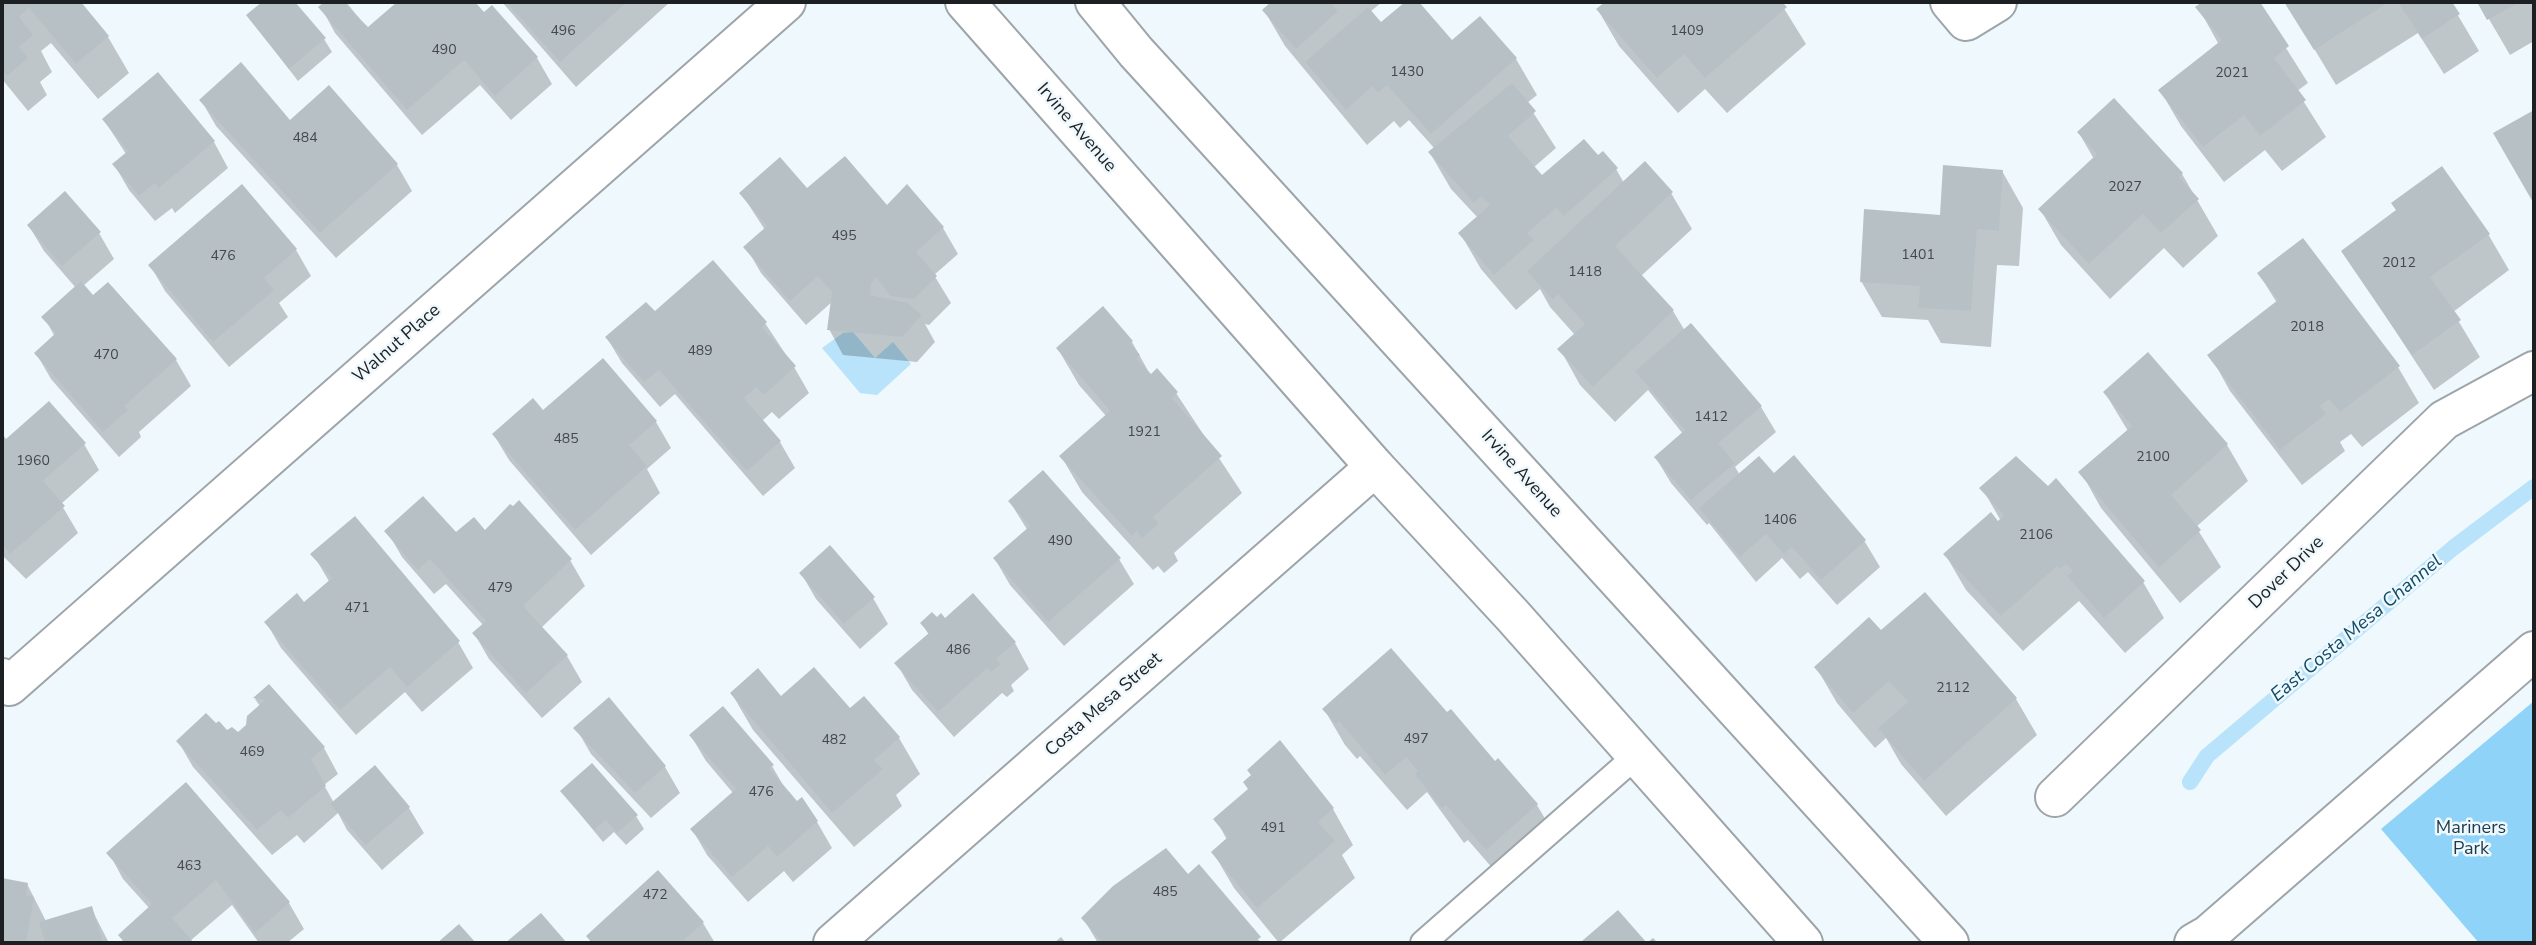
<!DOCTYPE html>
<html>
<head>
<meta charset="utf-8">
<style>
  body { margin:0 }
  #map { position:relative; width:2536px; height:945px; overflow:hidden; background:#eff8fd; font-family:"Nunito Sans",sans-serif }
  canvas { display:block }
  .frame { position:absolute; inset:0; border:4px solid #1d2022; pointer-events:none }
</style>
</head>
<body>
<div id="map">
<canvas width="2536" height="945"></canvas>
<div class="frame"></div>
</div>
<script>
const context = document.querySelector('canvas').getContext('2d');
context.lineJoin = 'round';
function fillPath(path, color) { context.fillStyle = color; context.fill(path, 'evenodd'); }
const poly = rows => new Path2D(rows.map(r => 'M' + r).join(''));
function trace(path, color, width, dash) { context.strokeStyle = color; context.lineWidth = width; context.lineCap = dash ? 'butt' : 'round'; context.setLineDash(dash || []); context.stroke(path); }
function label(font, color, halo, rows, align = 'center') {
  context.font = font + ' "Nunito Sans",sans-serif'; context.lineWidth = 5; context.setLineDash([]); context.textBaseline = 'middle'; context.strokeStyle = halo; context.fillStyle = color; for (const [text, x, y, turn = 0] of rows) {
    context.save(); context.translate(x, y); context.rotate((+turn || 0) * Math.PI / 180); context.textAlign = isNaN(turn) ? turn : align; if (halo) context.strokeText(text, 0, 0); context.fillText(text, 0, 0); context.restore();
  }
}
const green = poly([
  [2534,701,2534,943,2479,943,2381,829]
]);
const water = poly([
  [853,332,875,358,893,342,911,364,877,395,860,393,822,348,843,333]
]);
const shadow = poly([
  [2,2,78,2,108,37,129,73,98,99,51,43,41,51,52,72,40,82,47,95,28,111,2,79],
  [264,2,290,2,324,39,332,52,298,81,248,16],
  [326,2,346,2,368,29,400,2,474,2,484,14,537,58,552,84,511,120,480,85,422,135,335,33,321,7],
  [502,2,670,2,576,87],
  [1273,2,1382,2,1370,12,1381,25,1408,2,1417,2,1452,42,1516,59,1537,95,1527,103,1556,148,1533,168,1542,178,1598,158,1616,169,1624,183,1671,193,1692,229,1641,276,1673,311,1685,331,1761,407,1776,432,1735,467,1740,475,1774,475,1793,458,1865,542,1880,567,1837,605,1808,572,1800,579,1782,558,1756,582,1709,523,1707,525,1671,483,1656,458,1683,434,1648,390,1615,422,1580,385,1560,349,1575,335,1550,307,1540,289,1516,310,1481,269,1460,233,1478,218,1451,189,1430,153,1435,149,1409,120,1400,128,1394,121,1367,145,1285,46,1264,10],
  [1607,2,1780,2,1806,44,1727,113,1705,89,1678,113,1619,46,1598,10],
  [2205,2,2257,2,2308,83,2297,91,2326,137,2282,171,2265,150,2224,182,2181,126,2160,90,2218,43,2198,7],
  [2286,2,2450,2,2479,51,2444,74,2418,33,2336,85],
  [2479,2,2534,2,2534,41,2510,55],
  [329,88,397,165,412,191,336,258,216,126,201,100,290,122],
  [2114,100,2182,174,2218,236,2183,268,2164,248,2110,299,2061,245,2040,209,2094,159,2079,133],
  [104,120,214,142,228,168,175,213,172,208,155,221,129,190,114,164,126,154],
  [2002,171,2023,208,2019,266,1997,265,1991,347,1941,343,1928,320,1882,317,1861,281],
  [907,186,943,228,958,254,934,275,951,303,929,325,925,324,935,342,917,362,843,355,829,329,832,302,806,325,761,273,746,247,765,230,741,193,807,191,887,207],
  [242,187,296,250,311,276,279,303,288,317,229,367,165,291,150,265],
  [29,226,99,233,114,259,83,286,93,297,176,360,191,386,139,432,141,437,119,457,51,379,36,353,55,337,44,317,76,288,44,251],
  [2488,234,2509,270,2453,312,2480,357,2434,390,2343,251],
  [2259,274,2398,367,2419,403,2362,447,2351,434,2340,442,2345,451,2302,485,2230,391,2210,355,2277,303],
  [1103,309,1132,342,1151,376,1176,393,1242,493,1174,553,1178,561,1164,573,1158,566,1153,570,1082,492,1061,456,1107,417,1079,385,1058,349],
  [654,314,765,323,794,367,809,393,779,419,772,412,762,421,780,442,795,468,763,496,675,394,660,407,622,363,607,338],
  [2148,354,2227,445,2248,481,2196,527,2221,567,2180,603,2101,508,2081,472,2128,431,2105,393],
  [603,360,656,422,671,448,647,469,660,493,591,555,509,460,494,435,543,413],
  [49,404,84,444,99,470,61,504,78,533,26,579,2,555,2,437,6,442],
  [1982,488,2143,582,2164,618,2125,653,2079,601,2023,651,1966,590,1945,554,2001,521],
  [1010,502,1119,559,1134,584,1064,646,1010,585,995,559,1028,531],
  [387,531,456,535,485,532,570,560,585,586,541,628,567,656,582,682,542,718,489,659,474,633,483,625,446,584,434,594,402,557],
  [313,554,458,642,473,668,422,712,405,692,356,735,281,648,266,622,304,605,330,583],
  [801,573,873,598,888,624,860,649,816,599],
  [1925,594,2016,699,2037,735,1946,816,1901,764,1886,738,1875,748,1837,703,1816,667,1880,633],
  [937,619,1015,643,1029,669,1011,685,1014,691,1007,697,1002,693,954,737,912,690,897,664,929,635,922,624],
  [269,687,324,748,338,774,324,785,334,803,409,808,424,833,382,870,347,830,338,813,304,843,297,835,272,855,193,767,178,741,227,732,238,735,248,725,260,706,255,699],
  [732,694,849,711,864,698,899,738,920,774,896,795,902,806,854,847,753,730],
  [1324,709,1447,715,1537,805,1558,841,1507,885,1468,840,1464,843,1427,792,1407,810,1360,756,1357,759,1345,745],
  [576,728,665,767,680,793,651,818,591,754],
  [691,736,772,766,787,792,817,822,832,848,793,882,784,871,748,902,707,855,692,829,733,793,706,761],
  [186,785,289,903,304,929,287,943,259,943,232,905,190,941,192,943,124,943,120,936,150,909,123,879,109,853],
  [1250,790,1333,809,1353,845,1342,855,1355,878,1279,943,1234,888,1213,852,1227,840,1216,819],
  [562,792,636,816,644,829,626,845,614,832,603,842],
  [658,873,703,923,715,943,592,943,588,936],
  [1188,877,1262,943,1098,943,1083,918],
  [2,880,27,884,46,921,91,908,109,943,47,943,46,939,45,943,2,943],
  [1061,937,1066,943,1054,943]
]);
const stream = poly([
  [2190,782,2207,756,2453,548,2534,487]
]);
const building = poly([
  [2,2,81,2,109,36,76,64,29,8,19,17,33,35,19,47,28,58,7,76,2,70],
  [262,2,295,2,326,38,289,69,246,15],
  [324,2,349,2,346,5,368,27,397,2,475,2,484,12,492,5,538,57,495,96,464,60,407,110,318,7],
  [506,2,627,2,560,62],
  [1271,2,1330,2,1338,11,1296,49,1262,10],
  [1405,2,1419,2,1452,40,1480,16,1517,58,1431,134,1387,85,1378,93,1372,86,1346,110,1305,62,1368,7,1381,22],
  [1605,2,1782,2,1787,7,1705,78,1684,54,1657,78,1596,9],
  [2202,2,2260,2,2289,46,2274,58,2306,100,2260,136,2244,115,2203,147,2158,90,2222,40,2195,7],
  [2284,2,2389,2,2314,50],
  [2398,2,2452,2,2460,14,2422,39],
  [2477,2,2520,2,2487,20],
  [241,62,290,120,329,85,398,164,320,233,199,100],
  [158,72,215,141,159,188,155,183,139,196,112,164,128,151,102,119],
  [1512,83,1536,111,1508,136,1542,175,1584,139,1598,155,1603,151,1618,168,1564,216,1556,208,1527,233,1534,240,1494,275,1458,233,1490,205,1481,196,1474,203,1428,152],
  [2114,98,2183,173,2179,177,2199,199,2161,233,2143,214,2089,264,2038,209,2097,154,2077,132],
  [2534,110,2534,204,2493,133],
  [845,156,887,205,907,184,944,227,916,252,937,276,914,299,890,296,876,277,871,284,870,295,908,303,922,315,902,337,827,330,832,292,818,276,790,301,743,247,767,226,739,193,780,157,807,188],
  [1645,161,1673,192,1615,246,1674,310,1593,387,1557,349,1585,324,1558,294,1553,300,1527,271],
  [1943,165,2003,170,1999,231,1977,229,1971,311,1918,308,1920,286,1860,282,1864,209,1940,215],
  [2442,166,2490,234,2430,277,2461,320,2412,355,2341,251,2396,210,2391,203],
  [242,184,297,249,264,278,274,290,213,342,148,265],
  [65,191,101,232,62,266,27,225],
  [2303,238,2400,366,2340,412,2329,399,2320,406,2326,414,2280,450,2207,355,2278,300,2257,273],
  [713,260,767,322,762,327,796,366,764,395,756,387,744,398,781,441,747,471,659,370,644,382,605,337,646,302,655,311],
  [81,281,93,295,108,282,177,359,124,406,128,410,103,432,34,353,56,333,41,317],
  [1103,306,1133,341,1130,343,1140,355,1136,358,1151,374,1157,368,1178,392,1172,398,1222,456,1153,517,1159,524,1142,538,1137,531,1132,536,1059,456,1110,411,1056,348],
  [1691,323,1762,406,1718,443,1735,463,1691,500,1654,457,1685,430,1635,371],
  [2148,352,2228,444,2171,495,2201,530,2159,568,2078,472,2132,426,2103,392],
  [603,358,657,421,629,445,647,466,575,530,492,434,533,398,543,410],
  [49,401,86,443,43,481,65,506,10,554,2,544,2,434,6,439],
  [1794,455,1866,540,1821,580,1792,547,1784,554,1766,534,1740,557,1699,508,1759,456,1774,473],
  [2016,456,2048,486,2056,478,2145,581,2104,618,2067,576,2073,571,2066,564,2061,569,2057,566,2001,616,1943,554,1991,512,1998,521,2004,515,1979,488],
  [1043,470,1121,558,1048,622,993,558,1030,526,1008,501],
  [423,496,456,532,474,517,485,530,510,504,513,506,519,500,572,559,523,606,568,655,526,693,472,633,486,621,430,559,418,570,384,531],
  [355,516,460,641,407,687,390,667,340,710,264,622,297,593,304,602,332,578,310,554],
  [830,545,875,597,844,624,799,573],
  [1925,592,2017,698,1924,781,1878,728,1908,702,1889,681,1853,713,1814,667,1869,617,1881,630],
  [973,593,1016,642,996,659,1001,664,991,672,987,668,938,712,894,663,929,633,920,623,932,612,937,617,941,613,945,618],
  [1391,648,1447,712,1451,709,1495,761,1498,758,1538,804,1486,850,1446,805,1442,808,1424,786,1415,774,1418,771,1406,757,1385,775,1339,721,1336,724,1322,709],
  [814,667,850,708,864,696,900,737,874,760,883,769,832,813,730,693,758,668,781,696],
  [269,684,325,747,311,759,326,786,288,818,281,810,257,830,176,741,206,713,216,723,219,721,227,730,232,727,238,732,246,725,247,716,265,700,253,698],
  [609,697,666,766,635,793,573,728],
  [723,706,774,765,769,768,797,801,802,797,818,821,777,857,768,846,732,877,690,829,736,789,689,735],
  [1280,740,1334,808,1318,822,1335,841,1257,908,1211,852,1228,837,1213,819,1248,789,1243,782,1251,775,1247,770],
  [592,763,638,815,617,833,606,820,594,830,560,791],
  [375,765,410,807,366,845,330,804],
  [186,782,290,902,255,933,216,880,172,918,194,943,125,943,118,935,152,904,106,853],
  [1166,848,1188,874,1199,864,1261,937,1253,943,1103,943,1081,918,1113,886],
  [658,870,704,922,681,943,592,943,586,936],
  [2,878,28,883,26,895,34,897,26,943,2,943],
  [92,906,103,943,45,943,39,922],
  [1618,910,1647,943,1653,938,1658,943,1584,943,1582,941],
  [541,913,567,943,505,943],
  [459,924,476,943,437,943]
]);
const service = poly([
  [1423,943,1636,756]
]);
const minor = poly([
  [1950,2,1966,21,1997,2],
  [2,678,9,686,786,2],
  [2055,797,2444,420,2534,371],
  [833,943,1375,467]
]);
const tertiary = poly([
  [2194,943,2208,935,2534,651]
]);
const secondary = poly([
  [965,2,1375,467,1513,616,1803,943],
  [1095,2,1136,52,1949,943]
]);
const numberNames = [
  ["496",563,32],
  ["1409",1687,32],
  ["490",444,51],
  ["1430",1407,73],
  ["2021",2232,74],
  ["484",305,139],
  ["2027",2125,188],
  ["495",844,237],
  ["1401",1918,256],
  ["476",223,257],
  ["2012",2399,264],
  ["1418",1585,273],
  ["2018",2307,328],
  ["489",700,352],
  ["470",106,356],
  ["1412",1711,418],
  ["1921",1144,433],
  ["485",566,440],
  ["2100",2153,458],
  ["1960",33,462],
  ["1406",1780,521],
  ["2106",2036,536],
  ["490",1060,542],
  ["479",500,589],
  ["471",357,609],
  ["486",958,651],
  ["2112",1953,689],
  ["497",1416,740],
  ["482",834,741],
  ["469",252,753],
  ["476",761,793],
  ["491",1273,829],
  ["463",189,867],
  ["485",1165,893],
  ["472",655,896]
];
const streetNames = [
  ["Irvine Avenue",1076,128,49],
  ["Walnut Place",397,344,-41],
  ["Irvine Avenue",1521,474,48],
  ["Dover Drive",2287,573,-44],
  ["Costa Mesa Street",1104,705,-41]
];
const parkNames = [
  ["Mariners",2471,829],
  ["Park",2471,850]
];
const waterNames = [
  ["East Costa Mesa Channel",2357,629,-40]
];
fillPath(green, '#8fd4f8');
fillPath(water, '#b8e3fa');
fillPath(shadow, '#0003');
trace(stream, '#b8e3fa', 16);
fillPath(building, '#b7c0c5');
trace(service, '#9da5aa', 28);
trace(minor, '#9da5aa', 42);
trace(tertiary, '#9da5aa', 42);
trace(secondary, '#9da5aa', 42);
trace(service, '#fff', 24);
trace(minor, '#fff', 38);
trace(tertiary, '#fff', 38);
trace(secondary, '#fff', 38);
label('14px', '#44484b', null, numberNames);
label('18px', '#1d2022', '#eff8fd', streetNames);
label('18px', '#1a3b4c', '#eff8fd', parkNames);
label('italic 19px', '#114c66', '#eff8fd', waterNames);
</script>
</body>
</html>
